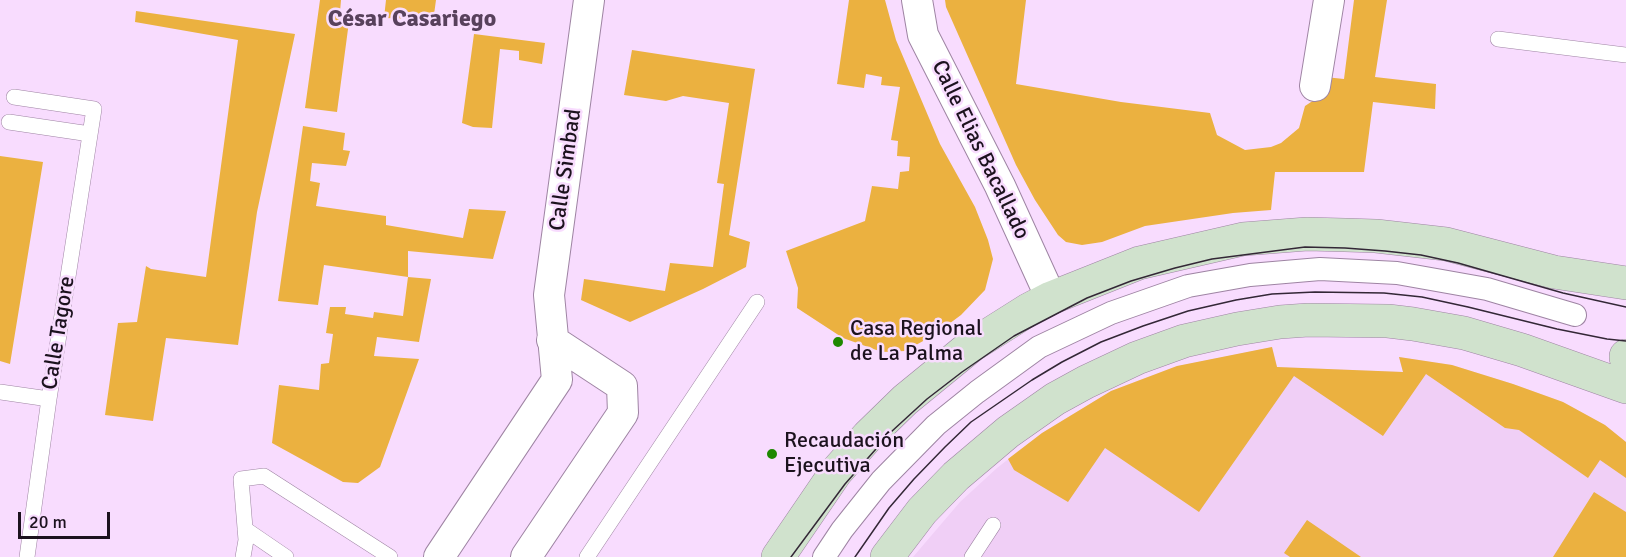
<!DOCTYPE html>
<html>
<head>
<meta charset="utf-8">
<style>
  body { margin:0 }
  #map { position:relative; width:1626px; height:557px; overflow:hidden; background:#f8dcfe; font-family:Signika,sans-serif }
  canvas { display:block }
  .scale { position:absolute; left:18px; top:512px; width:92px; height:27px; box-sizing:border-box; border:3px solid #1c121e; border-top:0; padding-left:8px; font-size:18px; line-height:21px; white-space:nowrap; color:#1c121e; -webkit-text-stroke:4px #f8dcfe; paint-order:stroke }
</style>
</head>
<body>
<div id="map">
<canvas width="1626" height="557"></canvas>
<div class="scale">20 m</div>
</div>
<script>
const context = document.querySelector('canvas').getContext('2d');
context.lineJoin = 'round';
function fillPath(path, color) { context.fillStyle = color; context.fill(path, 'evenodd'); }
const poly = rows => new Path2D(rows.map(r => 'M' + r).join(''));
function trace(path, color, width, dash) { context.strokeStyle = color; context.lineWidth = width; context.lineCap = dash ? 'butt' : 'round'; context.setLineDash(dash || []); context.stroke(path); }
function label(font, color, halo, rows, align = 'center') {
  context.font = font + ' Signika,sans-serif'; context.lineWidth = 5; context.setLineDash([]); context.textBaseline = 'middle'; context.strokeStyle = halo; context.fillStyle = color; for (const [text, x, y, turn = 0] of rows) {
    context.save(); context.translate(x, y); context.rotate((+turn || 0) * Math.PI / 180); context.textAlign = isNaN(turn) ? turn : align; if (halo) context.strokeText(text, 0, 0); context.fillText(text, 0, 0); context.restore();
  }
}
const built = poly([
  [1272,347,1277,367,1403,372,1399,357,1452,365,1513,384,1563,402,1605,425,1626,442,1626,557,913,557,960,502,997,468,1042,433,1111,391,1177,366]
]);
const green = poly([
  [320,0,341,0,340,12,350,14,337,112,305,108],
  [386,0,436,0,433,22,418,19,384,18],
  [849,0,885,0,896,40,940,144,975,207,988,240,993,259,985,290,961,315,934,335,905,351,882,352,843,338,797,308,798,288,786,251,865,221,872,186,898,189,900,172,909,171,910,157,897,156,898,141,891,140,900,87,881,85,882,77,866,74,864,88,837,84],
  [945,0,1026,0,1016,84,1121,102,1210,113,1217,135,1245,150,1271,147,1281,143,1299,128,1305,106,1323,94,1325,77,1344,79,1354,0,1387,0,1375,77,1436,84,1435,109,1373,102,1364,172,1275,172,1271,210,1233,213,1145,226,1102,242,1082,245,1066,242,1058,235,1035,200,1016,165,946,7],
  [136,11,295,34,257,212,238,345,166,338,153,421,105,415,118,323,137,322,146,266,151,269,206,277,238,40,135,22],
  [474,34,545,43,542,64,519,60,519,51,500,49,492,128,473,127,462,123],
  [632,50,755,69,729,235,750,242,746,267,703,289,630,322,581,300,584,279,665,291,670,263,713,267,724,184,717,183,729,103,683,96,666,101,624,95],
  [303,126,345,133,343,150,350,151,346,166,312,163,310,181,320,183,316,206,386,216,386,225,463,238,469,209,506,211,493,259,408,251,408,277,431,279,419,342,377,337,374,356,419,359,380,467,358,483,343,482,272,443,279,385,319,390,321,364,329,363,333,334,326,333,330,307,346,307,345,314,373,318,374,312,403,316,408,277,324,265,318,305,278,301],
  [0,156,43,162,10,364,0,361],
  [1272,347,1277,367,1403,372,1399,357,1452,365,1513,384,1563,402,1605,425,1626,442,1626,478,1600,460,1588,478,1519,430,1505,428,1426,374,1383,436,1294,376,1199,512,1105,448,1068,502,1014,470,1008,459,1042,433,1111,391,1177,366],
  [1594,492,1626,512,1626,557,1553,557],
  [1307,520,1361,557,1290,557,1284,553]
]);
const service = poly([
  [1498,39,1626,55],
  [14,97,94,109,49,399,27,557],
  [9,122,90,134],
  [0,392,49,399],
  [245,529,286,557],
  [243,557,246,540,241,479,264,476,390,557],
  [587,557,757,302],
  [972,557,993,525]
]);
const pedestrian = poly([
  [824,557,842,530,881,481,936,425,977,392,1039,347,1111,313,1188,286,1250,275,1320,269,1397,273,1487,289,1575,315]
]);
const minor = poly([
  [917,0,923,35,1000,186,1051,298],
  [1315,86,1329,0],
  [439,557,557,380,549,295,589,0],
  [526,557,623,413,622,386,552,340]
]);
const secondary = poly([
  [1626,356,1626,358],
  [778,557,836,472,868,436,905,400,971,346,1028,310,1051,298,1139,263,1243,239,1307,234,1345,235,1376,236,1446,244,1554,272,1626,283],
  [887,557,922,511,956,476,1008,432,1055,399,1086,382,1137,358,1184,341,1237,329,1280,322,1308,320,1388,321,1413,324,1464,333,1522,350,1626,387]
]);
const tram = poly([
  [791,557,845,484,891,432,927,399,962,372,1014,336,1087,298,1131,281,1175,268,1212,259,1305,247,1345,248,1385,251,1421,255,1458,263,1563,293,1626,307],
  [855,557,889,508,914,479,945,447,971,422,1032,380,1062,362,1101,342,1143,326,1188,311,1236,300,1272,294,1315,292,1384,293,1422,297,1468,307,1557,329,1607,339,1626,341]
]);
const markers = [
  [838,342,6,"#1e8800"],
  [772,454,6,"#1e8800"]
];
const streetNames = [
  ["Calle Elias Bacallado",980,150,64],
  ["Calle Simbad",566,170,-82],
  ["Calle Tagore",59,333,-81]
];
const poiNames = [
  ["Casa Regional",850,329],
  ["de La Palma",850,354],
  ["Recaudación",784,441],
  ["Ejecutiva",784,466]
];
const neighbourhoodNames = [
  ["César Casariego",412,20]
];
fillPath(built, '#f0cff6');
fillPath(green, '#ebb140');
trace(service, '#9e84a3', 16);
trace(pedestrian, '#9e84a3', 24);
trace(minor, '#9e84a3', 32);
trace(secondary, '#9e84a3', 34);
trace(service, '#fff', 15);
trace(pedestrian, '#fff', 22);
trace(minor, '#fff', 30);
trace(secondary, '#d0e2cd', 33);
trace(tram, '#332736', 1.5);
for (const [x, y, r, color] of markers) { const dot = new Path2D(); dot.arc(x, y, r, 0, 2 * Math.PI); context.fillStyle = color; context.fill(dot); trace(dot, '#f8dcfe', 2); }
label('22px', '#1c121e', '#f8dcfe', streetNames);
label('22px', '#1c121e', '#f8dcfe', poiNames, 'left');
label('bold 24px', '#58415c', '#f8dcfe', neighbourhoodNames);
</script>
</body>
</html>
